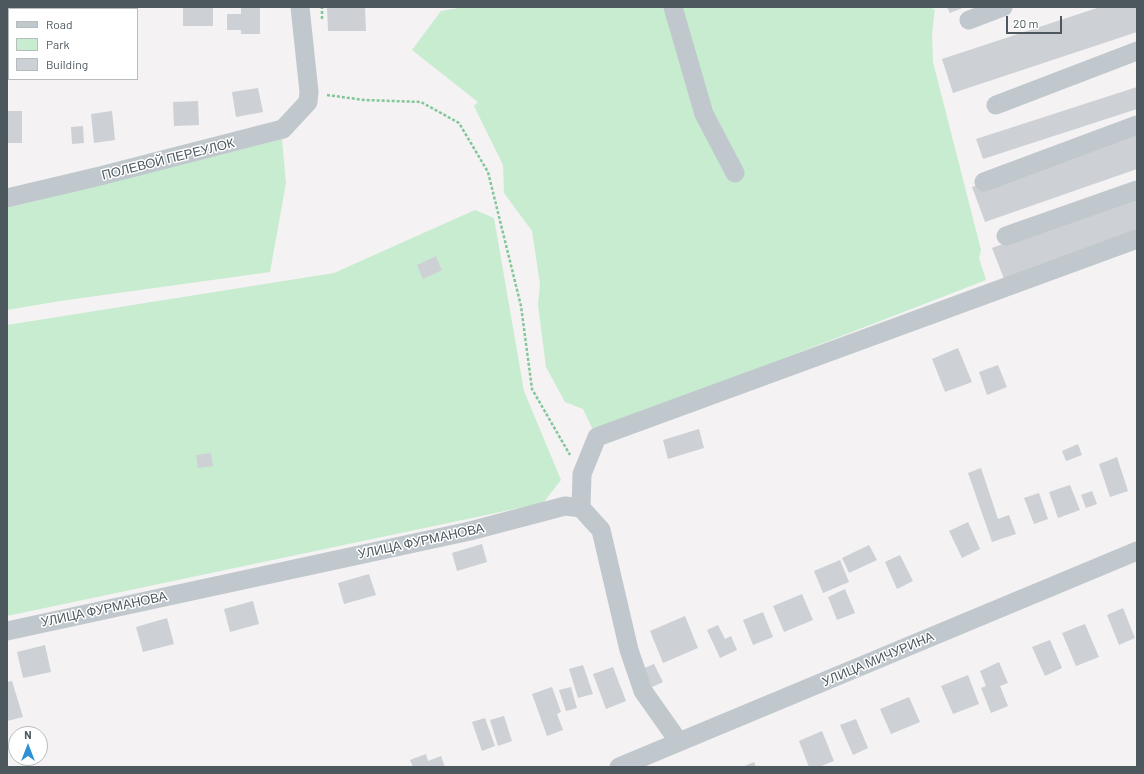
<!DOCTYPE html>
<html>
<head>
<meta charset="utf-8">
<style>
  body { margin:0 }
  #map { position:relative; width:1144px; height:774px; overflow:hidden; background:#f4f2f3; font-family:Barlow,sans-serif }
  canvas { display:block }
  .frame { position:absolute; inset:0; border:8px solid #4c585e; pointer-events:none }
  .legend { position:absolute; left:8px; top:8px; width:130px; height:72px; box-sizing:border-box; background:#fff; border:1px solid #b7bcbf; margin:0; padding:5px 7px; list-style:none; font-size:12px; color:#4c585e }
  .legend li { display:flex; align-items:center; gap:8px; height:20px }
  .legend b { width:20px; border:1px solid #b7bcbf }
  .north { position:absolute; left:8px; top:726px; width:40px; height:40px; box-sizing:border-box; background:#fff; border:1px solid #b7bcbf; border-radius:50%; rotate:0deg; font-size:11px; font-weight:700; line-height:16px; text-align:center; color:#4c585e }
  .north::after { content:''; display:block; margin:auto; width:14px; height:18px; background:#2d91d3; clip-path:polygon(50% 0,100% 100%,50% 72%,0 100%) }
  .scale { position:absolute; left:1006px; top:16px; width:56px; height:18px; box-sizing:border-box; border:2px solid #4c585e; border-top:0; padding-left:5px; font-size:12px; line-height:14px; white-space:nowrap; color:#4c585e; -webkit-text-stroke:3px #fff; paint-order:stroke }
</style>
</head>
<body>
<div id="map">
<canvas width="1144" height="774"></canvas>
<div class="frame"></div>
<ul class="legend">
<li><b style="height:5px;background:#c0c8cd"></b>Road</li>
<li><b style="height:11px;background:#c7eccf"></b>Park</li>
<li><b style="height:11px;background:#cdd0d4"></b>Building</li>
</ul>
<div class="north">N</div>
<div class="scale">20 m</div>
</div>
<script>
const context = document.querySelector('canvas').getContext('2d');
context.lineJoin = 'round';
function fillPath(path, color) { context.fillStyle = color; context.fill(path, 'evenodd'); }
const poly = rows => new Path2D(rows.map(r => 'M' + r).join(''));
function trace(path, color, width, dash) { context.strokeStyle = color; context.lineWidth = width; context.lineCap = dash ? 'butt' : 'round'; context.setLineDash(dash || []); context.stroke(path); }
function label(font, color, halo, rows, align = 'center') {
  context.font = font + ' Barlow,sans-serif'; context.lineWidth = 3; context.setLineDash([]); context.textBaseline = 'middle'; context.strokeStyle = halo; context.fillStyle = color; for (const [text, x, y, turn = 0] of rows) {
    context.save(); context.translate(x, y); context.rotate((+turn || 0) * Math.PI / 180); context.textAlign = isNaN(turn) ? turn : align; if (halo) context.strokeText(text, 0, 0); context.fillText(text, 0, 0); context.restore();
  }
}
const green = poly([
  [464,7,932,7,933,10,935,8,932,35,933,62,981,250,979,258,986,280,594,432,583,409,565,402,546,367,538,305,540,284,532,231,504,193,503,165,474,106,478,102,412,50,441,11],
  [282,139,286,183,270,272,60,301,7,310,7,208],
  [475,210,494,218,524,391,561,480,543,503,7,616,7,325,334,273]
]);
const building = poly([
  [183,7,213,7,213,26,183,26],
  [241,7,260,7,260,34,241,34,241,30,227,30,227,14,241,14],
  [327,7,365,7,366,31,328,31],
  [947,7,965,7,950,13],
  [1100,7,1137,7,1137,32,953,93,942,59],
  [7,17,9,17,9,45,7,45],
  [1137,87,1137,109,983,159,976,139],
  [258,88,263,112,236,117,232,92],
  [198,101,199,125,174,126,173,102],
  [7,111,22,111,22,143,7,143],
  [112,111,115,140,94,143,91,114],
  [83,126,84,143,72,144,71,127],
  [1137,129,1137,169,985,222,972,187],
  [1137,195,1137,230,1004,279,992,248],
  [436,256,442,270,423,279,417,265],
  [958,348,972,382,945,392,932,359],
  [998,365,1007,387,987,395,979,372],
  [699,429,704,448,668,459,663,440],
  [1078,444,1082,455,1066,461,1062,451],
  [211,453,213,466,198,468,196,455],
  [1117,457,1128,491,1110,497,1099,464],
  [981,468,998,519,1009,515,1016,534,992,542,968,473],
  [1070,485,1080,510,1058,518,1049,492],
  [1092,491,1097,504,1086,508,1081,495],
  [1039,493,1048,519,1034,524,1024,498],
  [968,522,980,549,962,558,949,531],
  [482,544,487,562,457,571,452,553],
  [869,545,877,560,849,573,842,558],
  [900,555,913,581,897,589,885,562],
  [840,560,849,582,823,593,814,571],
  [369,574,376,595,344,604,338,583],
  [845,589,855,613,837,620,828,597],
  [802,594,813,620,784,632,773,606],
  [253,601,259,624,230,632,224,609],
  [1123,608,1135,638,1119,645,1107,615],
  [763,612,773,637,753,645,743,620],
  [685,616,698,648,663,663,650,631],
  [167,618,174,644,143,652,136,627],
  [1085,624,1099,657,1076,666,1062,633],
  [718,625,725,639,731,636,737,650,720,658,707,630],
  [1050,640,1062,668,1045,676,1032,647],
  [45,645,51,672,23,678,17,652],
  [999,662,1008,683,1000,686,1008,706,991,713,981,688,986,686,980,671],
  [654,664,663,682,650,688,642,669],
  [583,665,593,694,578,698,569,669],
  [613,667,626,701,606,709,593,674],
  [968,675,979,704,953,714,941,686],
  [12,681,23,717,7,721,7,682],
  [552,687,561,712,557,714,563,730,547,736,532,694],
  [571,687,577,708,566,711,559,690],
  [909,697,920,722,891,734,880,709],
  [504,716,512,741,498,746,490,720],
  [485,718,495,746,482,751,472,722],
  [856,719,868,748,853,755,840,725],
  [822,731,834,761,819,767,809,767,799,741],
  [426,754,428,761,441,756,445,767,413,767,410,760],
  [754,762,756,767,742,767]
]);
const path = poly([
  [322,19,322,7],
  [327,95,364,100,421,102,459,123,488,172,521,306,532,389,570,455]
]);
const minor = poly([
  [673,7,704,114,735,173],
  [969,20,1003,7],
  [996,105,1137,51],
  [984,182,1137,125],
  [7,198,100,176,283,129,308,102,309,92,300,7],
  [1006,236,1137,190],
  [581,508,582,474,597,437,1137,239],
  [7,631,470,531,565,506,581,508,601,530,629,650,643,691,679,742],
  [619,767,1137,551]
]);
const streetNames = [
  ["ПОЛЕВОЙ ПЕРЕУЛОК",168,159,-14],
  ["УЛИЦА ФУРМАНОВА",421,541,-12],
  ["УЛИЦА ФУРМАНОВА",104,609,-12],
  ["УЛИЦА МИЧУРИНА",878,659,-23]
];
fillPath(green, '#c7eccf');
fillPath(building, '#cdd0d4');
trace(path, '#82c799', 2.5, [3, 2]);
trace(minor, '#c0c8cd', 19);
label('13px', '#4c585e', '#fff', streetNames);
</script>
</body>
</html>
